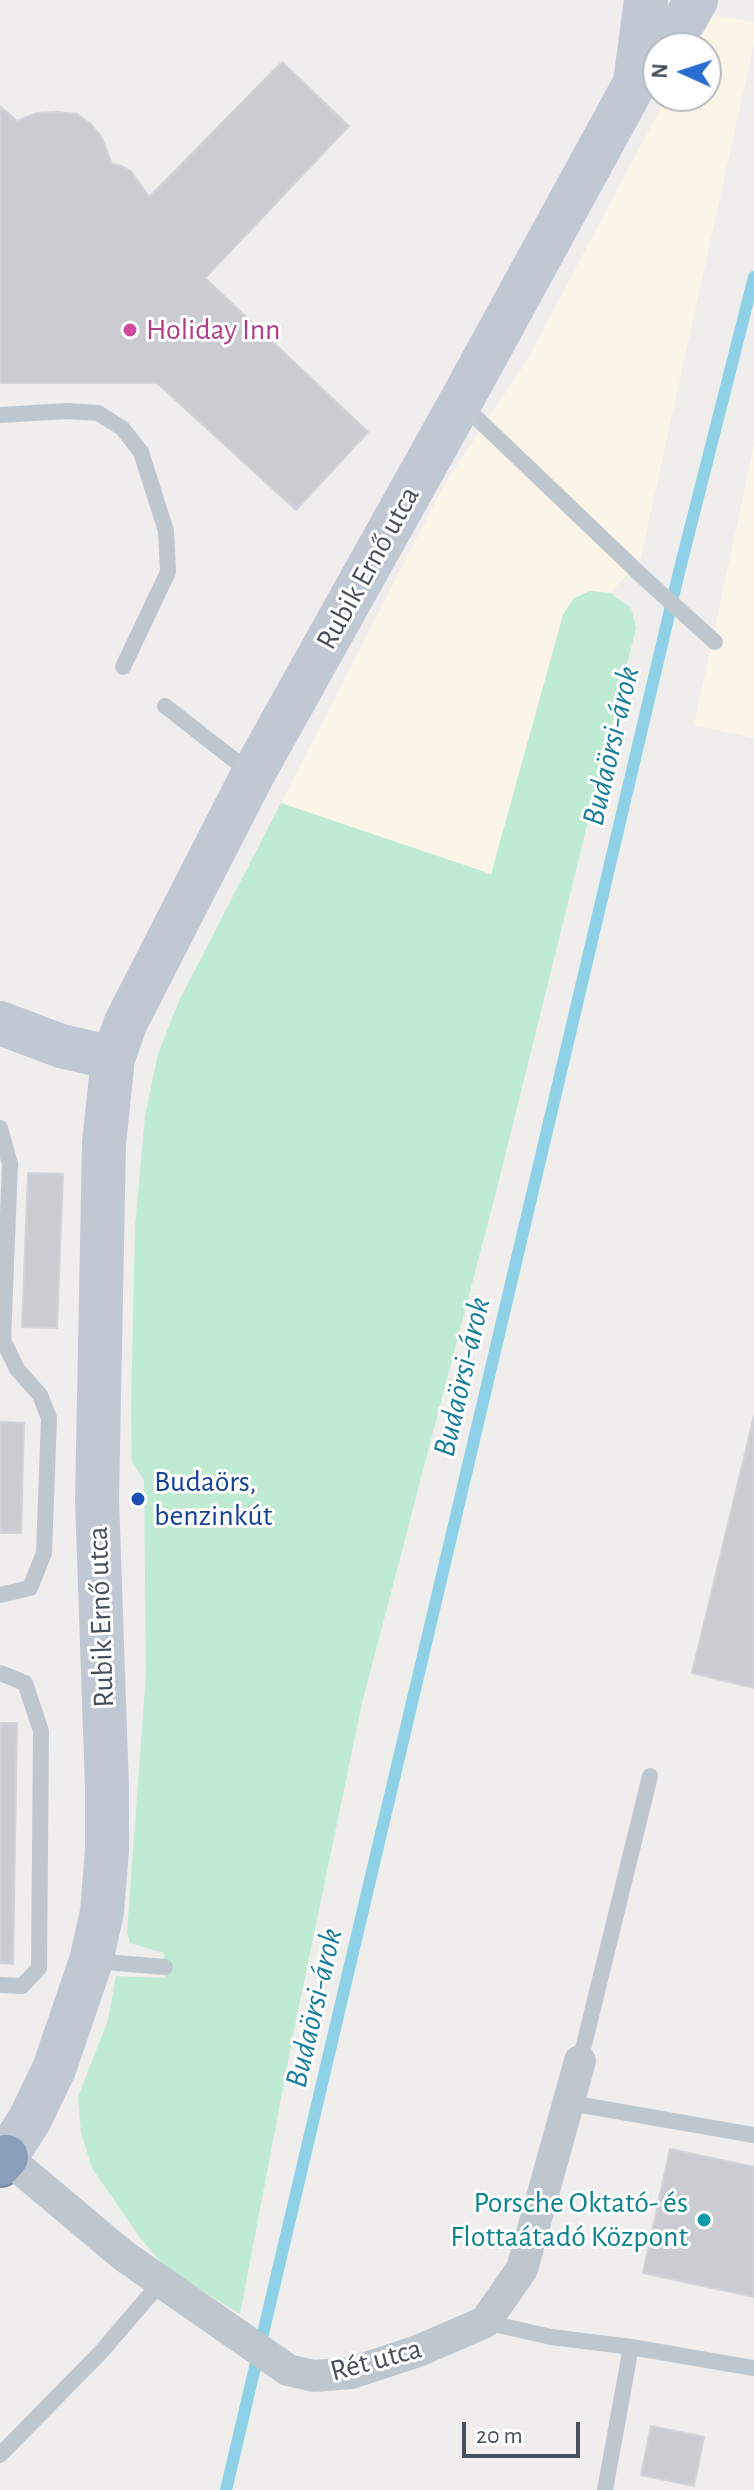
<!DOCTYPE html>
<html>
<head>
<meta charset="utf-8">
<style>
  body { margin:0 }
  #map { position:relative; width:754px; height:2490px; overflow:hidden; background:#f0eded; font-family:"Alegreya Sans",sans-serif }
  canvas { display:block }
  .north { position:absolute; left:642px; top:32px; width:80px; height:80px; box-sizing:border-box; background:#fff; border:2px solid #b5b9bd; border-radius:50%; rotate:273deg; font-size:22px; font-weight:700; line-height:32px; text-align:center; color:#475059 }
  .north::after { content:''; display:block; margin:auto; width:28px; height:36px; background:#266cd1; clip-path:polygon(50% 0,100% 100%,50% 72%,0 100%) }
  .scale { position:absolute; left:462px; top:2422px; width:118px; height:36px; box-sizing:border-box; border:4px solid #475059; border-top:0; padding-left:10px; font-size:24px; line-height:28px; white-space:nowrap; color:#475059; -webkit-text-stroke:6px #fff; paint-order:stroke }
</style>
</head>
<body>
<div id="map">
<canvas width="754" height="2490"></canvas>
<div class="north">N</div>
<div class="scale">20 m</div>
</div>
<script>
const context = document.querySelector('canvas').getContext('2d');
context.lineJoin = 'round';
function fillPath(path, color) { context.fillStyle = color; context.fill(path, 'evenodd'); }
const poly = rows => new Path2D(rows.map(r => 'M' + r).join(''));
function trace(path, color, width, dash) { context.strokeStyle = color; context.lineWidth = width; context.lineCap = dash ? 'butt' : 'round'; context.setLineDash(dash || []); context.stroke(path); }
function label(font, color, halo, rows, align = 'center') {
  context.font = font + ' "Alegreya Sans",sans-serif'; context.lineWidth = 6; context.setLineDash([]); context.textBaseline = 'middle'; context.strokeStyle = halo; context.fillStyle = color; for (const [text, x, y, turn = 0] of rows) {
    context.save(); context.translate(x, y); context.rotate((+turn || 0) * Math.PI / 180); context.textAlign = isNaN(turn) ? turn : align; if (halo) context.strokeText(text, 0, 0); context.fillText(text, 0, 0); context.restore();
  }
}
const commercial = poly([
  [710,14,754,22,754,43,640,561,610,593,590,591,574,598,563,615,491,875,281,803,444,485,526,362,667,96,706,96,706,48,692,48],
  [754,445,754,738,694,725]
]);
const green = poly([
  [590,591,610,593,631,608,636,628,496,1192,362,1703,294,2030,240,2314,166,2268,141,2239,92,2168,81,2133,78,2097,108,2020,116,1976,165,1978,164,1953,130,1943,127,1932,146,1674,144,1480,132,1462,131,1411,135,1228,145,1116,158,1054,179,1001,281,803,491,874,563,615,574,598]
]);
const stream = poly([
  [226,2490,679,572,754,277]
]);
const building = poly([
  [282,62,349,126,205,278,368,432,296,510,157,383,0,383,0,106,17,121,37,113,58,112,77,114,91,124,102,138,112,164,122,166,131,171,149,197,282,62],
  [28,1173,63,1174,57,1328,22,1327,28,1173],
  [754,1416,754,1688,692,1673,754,1416],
  [0,1422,24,1423,21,1533,0,1533,0,1422],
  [0,1723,17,1723,13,1964,0,1963,0,1723],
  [670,2149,754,2167,754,2297,643,2273,670,2149],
  [651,2426,704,2437,694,2486,641,2475,651,2426]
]);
const lane = poly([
  [462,404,643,577,715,642],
  [0,415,67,411,98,413,122,428,141,452,166,531,168,572,123,667],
  [165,706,251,773],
  [0,1128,10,1164,3,1340,17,1369,40,1395,49,1418,44,1553,30,1588,0,1595],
  [0,1673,25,1683,41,1731,39,1968,22,1986,0,1985],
  [94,1961,165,1967],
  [580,2061,650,1776],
  [570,2103,754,2135],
  [485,2322,551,2337,631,2347,754,2368],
  [0,2455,101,2352,161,2282],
  [605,2490,631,2347]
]);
const street = poly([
  [6,2157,124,2256,288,2370,314,2376,351,2373,418,2351,485,2322,522,2269,580,2061]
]);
const secondary = poly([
  [663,48,686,18,696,0],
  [635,83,646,0],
  [0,1023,61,1046,113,1058],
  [6,2157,30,2119,54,2069,91,1961,102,1912,107,1850,107,1788,97,1499,104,1143,113,1058,126,1022,253,774,460,403,635,83,658,54]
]);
const highway = poly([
  [0,2164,6,2157]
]);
const markers = [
  [130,330,8,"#d1479c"],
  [138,1499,8,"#1a4fb4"],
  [704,2220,8,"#0f9aa8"]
];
const hotelNames = [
  ["Holiday Inn",146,330]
];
const streetNames = [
  ["Rubik Ernő utca",368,568,-61],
  ["Rubik Ernő utca",101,1617,-92],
  ["Rét utca",376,2360,-15]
];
const transitNames = [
  ["Budaörs,",154,1482],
  ["benzinkút",154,1516]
];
const cultureNames = [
  ["Porsche Oktató- és",688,2203],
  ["Flottaátadó Központ",688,2237]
];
const waterNames = [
  ["Budaörsi-árok",611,746,-77],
  ["Budaörsi-árok",462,1377,-77],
  ["Budaörsi-árok",314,2008,-77]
];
fillPath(commercial, '#faf5e7');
fillPath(green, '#beebd1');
trace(stream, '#8ed0e5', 12);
fillPath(building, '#caccd2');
trace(building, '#d2d3d8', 2);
trace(highway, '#748aa4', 48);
trace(lane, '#bfc7ce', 16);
trace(street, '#bfc7ce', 32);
trace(secondary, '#bfc8d3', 44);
trace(highway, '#889eb9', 44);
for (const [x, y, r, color] of markers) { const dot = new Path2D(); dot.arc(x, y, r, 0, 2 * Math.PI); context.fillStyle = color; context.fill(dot); trace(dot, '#fff', 3); }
label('30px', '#b23c85', '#fff', hotelNames, 'left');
label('30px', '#475059', '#fff', streetNames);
label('30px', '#164399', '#fff', transitNames, 'left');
label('30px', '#0d838f', '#fff', cultureNames, 'right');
label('italic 32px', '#177d9c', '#fff', waterNames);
</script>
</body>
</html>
